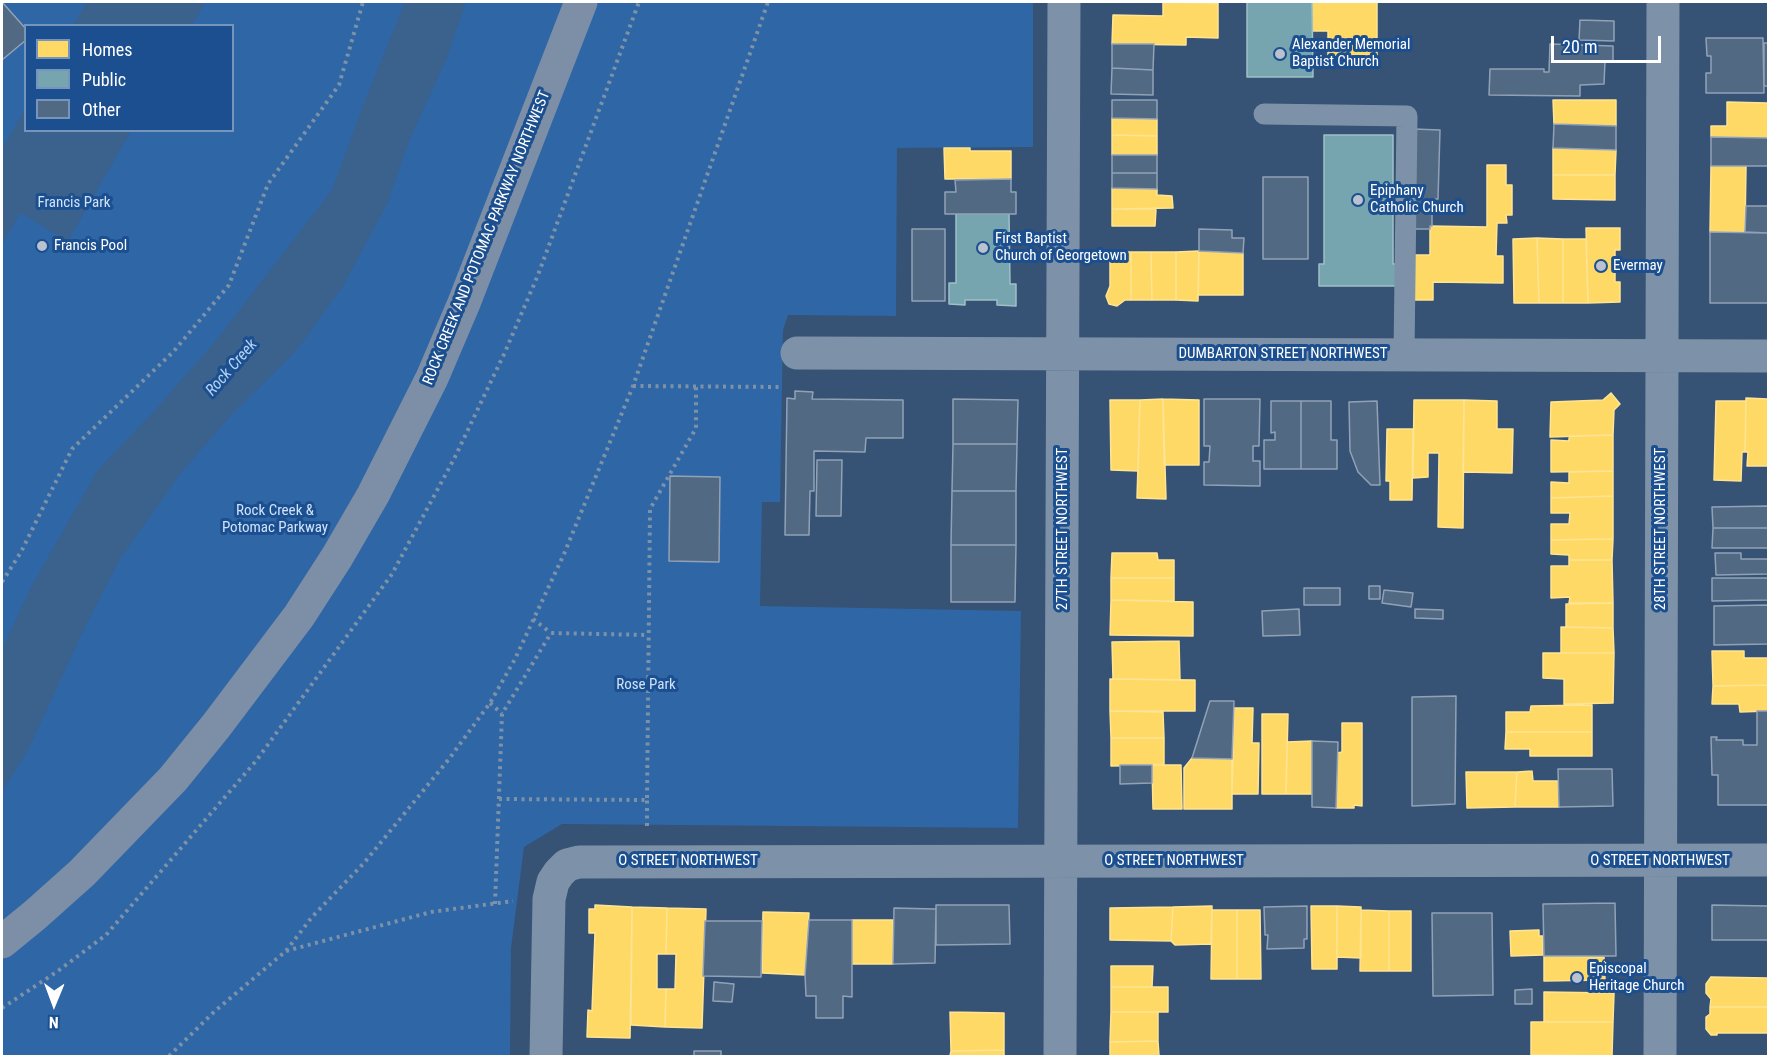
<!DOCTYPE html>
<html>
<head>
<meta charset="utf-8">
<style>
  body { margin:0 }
  #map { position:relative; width:1770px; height:1058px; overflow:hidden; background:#365274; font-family:"Roboto Condensed",sans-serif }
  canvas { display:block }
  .frame { position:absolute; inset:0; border:3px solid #fff; pointer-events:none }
  .legend { position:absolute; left:24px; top:24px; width:210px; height:108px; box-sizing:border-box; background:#1b4f8f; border:2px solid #7695bc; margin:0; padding:8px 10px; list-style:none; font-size:18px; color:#fff }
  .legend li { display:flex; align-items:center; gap:12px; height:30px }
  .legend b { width:30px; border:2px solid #7695bc }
  .north { position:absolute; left:24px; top:974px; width:60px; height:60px; -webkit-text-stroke:4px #1b4f8f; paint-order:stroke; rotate:181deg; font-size:16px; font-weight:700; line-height:24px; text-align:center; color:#fff }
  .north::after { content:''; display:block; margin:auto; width:21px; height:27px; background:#fff; clip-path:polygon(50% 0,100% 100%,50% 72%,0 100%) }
  .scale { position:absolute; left:1551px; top:36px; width:110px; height:27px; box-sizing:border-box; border:3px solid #fff; border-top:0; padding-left:8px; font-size:18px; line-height:21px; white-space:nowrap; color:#fff; -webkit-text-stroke:4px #1b4f8f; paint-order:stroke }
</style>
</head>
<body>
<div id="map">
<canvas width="1770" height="1058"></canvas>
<div class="frame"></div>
<ul class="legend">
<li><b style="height:16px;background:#ffd966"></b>Homes</li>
<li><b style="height:16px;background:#76a5af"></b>Public</li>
<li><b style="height:16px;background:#526984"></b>Other</li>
</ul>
<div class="north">N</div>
<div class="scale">20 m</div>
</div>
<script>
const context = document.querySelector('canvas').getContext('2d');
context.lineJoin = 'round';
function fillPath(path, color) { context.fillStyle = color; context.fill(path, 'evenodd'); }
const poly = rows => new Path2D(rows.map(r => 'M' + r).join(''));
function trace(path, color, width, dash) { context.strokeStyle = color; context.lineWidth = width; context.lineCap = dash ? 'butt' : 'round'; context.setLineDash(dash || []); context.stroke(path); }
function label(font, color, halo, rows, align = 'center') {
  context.font = font + ' "Roboto Condensed",sans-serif'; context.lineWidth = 6; context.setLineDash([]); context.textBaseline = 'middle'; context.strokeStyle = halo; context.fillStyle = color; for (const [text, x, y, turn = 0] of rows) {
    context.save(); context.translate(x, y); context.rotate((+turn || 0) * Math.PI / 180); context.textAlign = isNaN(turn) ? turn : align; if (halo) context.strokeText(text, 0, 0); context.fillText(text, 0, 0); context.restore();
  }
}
const green = poly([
  [2,2,1033,2,1033,147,897,148,896,316,788,315,783,330,780,502,762,502,760,606,1021,611,1018,828,562,824,524,847,511,948,510,1056,2,1056],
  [26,26,232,26,232,130,26,130]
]);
const water = poly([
  [87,2,197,2,204,5,192,25,73,25],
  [405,2,466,2,446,60,409,141,387,204,343,286,296,351,231,415,180,474,120,559,84,629,29,748,2,792,2,650,30,589,97,471,155,410,214,343,332,190,364,103],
  [25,109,26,130,131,131,68,241,20,213,2,245,2,150]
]);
const homes = poly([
  [1163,2,1218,3,1218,38,1186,37,1186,45,1112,44,1113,15,1163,16,1163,2],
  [1312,2,1377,2,1377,55,1328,56,1328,31,1312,31,1312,2],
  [1553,100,1616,100,1616,126,1554,124,1553,100],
  [1727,102,1768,103,1768,138,1711,137,1711,126,1727,126,1727,102],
  [1112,118,1157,119,1157,136,1112,135,1112,118],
  [1112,135,1157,136,1157,155,1112,155,1112,135],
  [944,148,970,148,970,151,1011,151,1011,179,945,179,944,148],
  [1553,148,1616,150,1615,175,1553,175,1553,148],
  [1487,165,1506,165,1506,185,1512,185,1512,215,1506,215,1507,223,1497,223,1496,256,1503,256,1503,283,1433,282,1433,300,1413,300,1413,255,1430,255,1430,226,1487,227,1487,165],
  [1711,166,1746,166,1745,232,1710,232,1711,166],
  [1553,175,1615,175,1615,200,1553,199,1553,175],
  [1112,188,1157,189,1157,195,1172,196,1173,208,1112,209,1112,188],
  [1112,209,1156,209,1155,226,1112,226,1112,209],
  [1586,228,1620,228,1620,250,1615,250,1615,282,1620,282,1620,302,1588,303,1586,228],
  [1537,238,1563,239,1563,303,1539,303,1537,238],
  [1537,238,1539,303,1514,303,1513,239,1537,238],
  [1563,239,1586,239,1588,303,1563,303,1563,239],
  [1199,251,1198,301,1176,300,1176,252,1199,251],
  [1199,251,1243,253,1243,295,1198,295,1199,251],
  [1110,252,1131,252,1131,300,1125,300,1117,306,1109,304,1106,296,1110,286,1110,252],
  [1131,252,1151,252,1152,300,1131,300,1131,252],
  [1151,252,1176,252,1176,300,1152,300,1151,252],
  [1611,393,1620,404,1614,410,1613,435,1550,437,1551,402,1603,400,1611,393],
  [1746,398,1768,399,1768,466,1747,466,1748,452,1745,452,1746,398],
  [1163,399,1166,499,1137,498,1140,400,1163,399],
  [1163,399,1199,400,1199,465,1164,465,1163,399],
  [1110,400,1140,400,1138,471,1111,470,1110,400],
  [1414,400,1464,400,1463,528,1438,527,1439,453,1428,453,1428,477,1413,478,1414,400],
  [1464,400,1497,401,1497,429,1513,429,1512,473,1463,472,1464,400],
  [1716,401,1746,401,1745,452,1742,452,1741,481,1714,480,1716,401],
  [1387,429,1413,429,1412,500,1390,500,1390,481,1386,481,1387,429],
  [1613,435,1613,471,1551,472,1551,440,1569,441,1569,436,1613,435],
  [1613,471,1613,496,1551,498,1551,482,1569,483,1569,472,1613,471],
  [1613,496,1613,539,1551,540,1551,524,1569,524,1570,513,1551,513,1551,498,1613,496],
  [1613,539,1612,560,1569,560,1569,555,1551,554,1551,540,1613,539],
  [1112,553,1157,553,1158,560,1174,560,1174,578,1111,578,1112,553],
  [1569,560,1612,560,1613,603,1569,603,1570,597,1551,598,1551,566,1569,566,1569,560],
  [1111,578,1174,578,1174,601,1111,600,1111,578],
  [1111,600,1193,602,1193,636,1110,635,1111,600],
  [1613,603,1613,628,1566,627,1566,604,1613,603],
  [1561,627,1613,628,1614,653,1561,653,1561,627],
  [1179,641,1180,680,1113,679,1112,642,1179,641],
  [1712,651,1744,651,1744,658,1768,658,1768,685,1713,686,1712,651],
  [1543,653,1614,653,1613,703,1564,704,1564,679,1543,678,1543,653],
  [1110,679,1195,680,1195,711,1110,711,1110,679],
  [1768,685,1768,711,1740,712,1739,704,1712,704,1713,686,1768,685],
  [1592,705,1592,732,1506,732,1506,712,1530,712,1531,706,1592,705],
  [1234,708,1253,708,1252,743,1259,743,1258,794,1232,794,1234,708],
  [1110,711,1163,712,1164,738,1111,738,1110,711],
  [1262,714,1288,714,1286,794,1262,794,1262,714],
  [1342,723,1362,723,1362,806,1354,805,1354,808,1336,808,1337,753,1342,752,1342,723],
  [1506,732,1592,732,1592,756,1530,756,1530,749,1505,749,1506,732],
  [1111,738,1164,738,1164,765,1111,766,1111,738],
  [1312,741,1312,794,1286,794,1287,742,1312,741],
  [1192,758,1232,759,1232,809,1184,809,1184,768,1192,758],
  [1152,765,1181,765,1182,809,1153,809,1152,765],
  [1532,771,1533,781,1558,781,1559,807,1515,807,1517,772,1532,771],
  [1466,772,1517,772,1515,807,1467,808,1466,772],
  [595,905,632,907,630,1038,587,1037,588,1010,592,1011,595,933,589,933,589,909,595,909,595,905],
  [1212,906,1211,944,1175,945,1171,941,1173,907,1212,906],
  [1311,906,1337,906,1337,969,1312,969,1311,906],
  [1337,906,1361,907,1361,958,1337,957,1337,906],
  [632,907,667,908,666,954,657,954,657,989,666,989,665,1027,631,1025,632,907],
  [1173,907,1171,941,1110,940,1110,908,1173,907],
  [667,908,706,909,702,1028,665,1027,666,989,675,989,676,954,666,954,667,908],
  [1212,910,1237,910,1237,979,1211,979,1212,910],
  [1237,910,1260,910,1261,979,1237,979,1237,910],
  [1361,910,1389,911,1389,971,1360,971,1361,910],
  [1389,911,1411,911,1411,971,1389,971,1389,911],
  [763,912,809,913,805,975,762,973,763,912],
  [852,920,893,920,893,964,852,964,852,920],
  [1539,930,1539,936,1543,936,1543,955,1511,956,1510,931,1539,930],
  [1544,956,1604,957,1605,980,1544,981,1544,956],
  [1111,966,1153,966,1152,987,1111,987,1111,966],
  [1711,977,1768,978,1768,1007,1710,1007,1711,999,1706,993,1706,984,1711,977],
  [1111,987,1168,987,1168,1012,1111,1012,1111,987],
  [1544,992,1614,993,1613,1022,1544,1022,1544,992],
  [1710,1007,1768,1007,1768,1033,1717,1033,1717,1035,1711,1035,1706,1029,1706,1017,1710,1014,1710,1007],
  [950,1012,1004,1013,1004,1050,951,1051,950,1012],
  [1111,1012,1158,1012,1158,1041,1110,1042,1111,1012],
  [1531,1022,1613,1022,1612,1056,1531,1055,1531,1022],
  [1158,1041,1159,1056,1110,1056,1110,1042,1158,1041],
  [1004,1050,1004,1056,950,1056,951,1051,1004,1050]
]);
const public = poly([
  [1247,2,1312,2,1313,77,1247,77,1247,2],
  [1324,135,1393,135,1393,264,1397,264,1397,286,1319,286,1319,264,1324,264,1324,135],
  [956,213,1009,213,1010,284,1016,284,1016,306,997,305,997,300,965,300,965,305,949,304,949,283,956,283,956,213]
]);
const building = poly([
  [2,2,26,29,26,40,2,60,2,2],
  [1580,20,1614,21,1614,41,1579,40,1580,20],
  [1706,38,1763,38,1764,93,1706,93,1706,73,1711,73,1711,56,1707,56,1706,38],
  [1764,43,1768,43,1768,86,1764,86,1764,43],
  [1112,44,1154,44,1153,70,1112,68,1112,44],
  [1550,44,1613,46,1613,61,1605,61,1604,84,1580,85,1580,96,1489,95,1490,69,1544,69,1544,72,1549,72,1550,44],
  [1112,68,1153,70,1153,95,1111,94,1112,68],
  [1112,100,1157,100,1157,119,1112,118,1112,100],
  [1554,124,1616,126,1616,150,1553,148,1554,124],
  [1414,129,1440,130,1438,199,1432,199,1432,226,1430,226,1430,229,1413,229,1414,129],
  [1711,137,1768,138,1768,166,1711,166,1711,137],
  [1112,155,1157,155,1157,173,1112,173,1112,155],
  [1112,173,1157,173,1157,189,1112,188,1112,173],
  [1263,177,1308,177,1308,259,1263,259,1263,177],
  [1011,179,1011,192,1016,192,1016,214,945,214,945,192,956,192,955,180,1011,179],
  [1746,206,1768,206,1768,233,1745,232,1746,206],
  [912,229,945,229,945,301,912,301,912,229],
  [1199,229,1232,230,1232,238,1244,238,1243,253,1199,251,1199,229],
  [1710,232,1768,233,1768,303,1710,303,1710,232],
  [795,391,813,392,812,399,903,400,903,438,866,438,865,452,814,451,814,491,810,491,809,535,785,535,787,398,795,399,795,391],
  [953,399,1018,400,1017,444,953,444,953,399],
  [1204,399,1260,399,1259,446,1253,446,1253,461,1260,461,1260,486,1204,485,1204,462,1209,462,1210,446,1204,446,1204,399],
  [1271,401,1301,401,1301,469,1264,469,1264,440,1275,440,1275,432,1271,433,1271,401],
  [1301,401,1331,401,1331,440,1337,440,1337,469,1301,469,1301,401],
  [1377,401,1380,485,1371,485,1358,472,1350,451,1349,402,1377,401],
  [953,444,1017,444,1016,491,952,491,953,444],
  [817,460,842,460,841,516,816,516,817,460],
  [670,476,720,477,719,562,669,561,670,476],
  [952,491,1016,491,1016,545,951,545,952,491],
  [1768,506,1768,528,1713,528,1712,507,1768,506],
  [1713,528,1768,528,1768,548,1712,548,1713,528],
  [951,545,1016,545,1015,602,951,602,951,545],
  [1715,553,1741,553,1741,559,1768,559,1768,574,1716,575,1715,553],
  [1712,578,1768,578,1768,600,1712,601,1712,578],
  [1369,586,1380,586,1380,599,1369,599,1369,586],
  [1304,588,1340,588,1340,605,1304,605,1304,588],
  [1384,590,1413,593,1411,607,1382,603,1384,590],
  [1768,605,1768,644,1714,645,1714,606,1768,605],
  [1299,609,1300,635,1263,636,1262,611,1299,609],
  [1415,609,1443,610,1443,619,1415,618,1415,609],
  [1456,696,1455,804,1412,806,1412,697,1456,696],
  [1210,701,1234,701,1232,759,1192,758,1210,701],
  [1757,711,1768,711,1768,805,1718,805,1718,775,1712,775,1711,737,1717,737,1716,740,1743,740,1743,745,1757,745,1757,711],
  [1312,741,1338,742,1336,808,1312,807,1312,741],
  [1120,765,1152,765,1152,783,1120,784,1120,765],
  [1558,769,1612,769,1613,806,1559,807,1558,769],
  [1615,903,1616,956,1544,956,1543,904,1615,903],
  [936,905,1009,905,1010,944,936,945,936,905],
  [1712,905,1768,906,1768,940,1712,940,1712,905],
  [1307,906,1307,939,1304,939,1304,948,1267,949,1268,935,1265,935,1264,907,1307,906],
  [894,908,936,909,935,963,893,964,894,908],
  [1432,913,1492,913,1493,995,1433,996,1432,913],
  [809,920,852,920,852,997,843,996,843,1018,816,1018,816,996,806,996,805,975,809,920],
  [705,921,762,921,761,977,703,976,705,921],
  [714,982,734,984,732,1002,713,1001,714,982],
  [1532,989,1532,1004,1515,1004,1515,990,1532,989],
  [694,1051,721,1051,721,1056,694,1056,694,1051]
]);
const path = poly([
  [633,386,781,387],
  [2,582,21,552,72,449,174,351,229,285,268,184,339,85,363,2],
  [533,619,551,633],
  [490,703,502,714],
  [499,799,647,800,650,509,696,428,696,387],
  [647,826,647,800],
  [495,904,502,714,551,633,648,635],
  [286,951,431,912,513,901],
  [2,1008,58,971,106,935,256,761,392,574,455,457,505,352,538,275,639,2],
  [169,1056,215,1011,286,951,312,917,364,863,449,759,490,703,515,659,564,554,633,386,768,2]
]);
const service = poly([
  [1264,114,1407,116,1404,354]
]);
const minor = poly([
  [797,353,1768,356],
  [546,1056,549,899,553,882,559,873,567,865,579,862,1768,860],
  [1060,1056,1064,2],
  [1660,1056,1663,2]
]);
const primary = poly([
  [2,942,35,915,82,873,173,779,216,726,299,616,337,557,373,495,432,378,464,303,581,2]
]);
const markers = [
  [1280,54,6,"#b9c2ce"],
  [1358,200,6,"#b9c2ce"],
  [42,246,6,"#b9c2ce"],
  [983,248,6,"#b9c2ce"],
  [1601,266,6,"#b9c2ce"],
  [1577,978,6,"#b9c2ce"]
];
const poiNames = [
  ["Alexander Memorial",1292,45],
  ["Baptist Church",1292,62],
  ["Epiphany",1370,191],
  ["Catholic Church",1370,208],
  ["First Baptist",995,239],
  ["Church of Georgetown",995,256],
  ["Francis Pool",54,246],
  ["Evermay",1613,266],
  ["Episcopal",1589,969],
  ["Heritage Church",1589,986]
];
const parkNames = [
  ["Francis Park",74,203],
  ["Rock Creek &",275,511],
  ["Potomac Parkway",275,528],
  ["Rose Park",646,685]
];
const streetNames = [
  ["ROCK CREEK AND POTOMAC PARKWAY NORTHWEST",487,238,-68],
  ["DUMBARTON STREET NORTHWEST",1283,354],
  ["27TH STREET NORTHWEST",1063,529,-90],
  ["28TH STREET NORTHWEST",1661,529,-90],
  ["O STREET NORTHWEST",688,861],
  ["O STREET NORTHWEST",1174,861],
  ["O STREET NORTHWEST",1660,861]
];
const waterNames = [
  ["Rock Creek",232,368,-49]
];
fillPath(green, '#2f66a5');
fillPath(water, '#3b618d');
fillPath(homes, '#ffd966');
trace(homes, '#ffe494', 1.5);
fillPath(public, '#76a5af');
trace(public, '#9fc0c7', 1.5);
fillPath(building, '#526984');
trace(building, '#92a2b6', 1.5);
trace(path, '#7d92a8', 4, [3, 4.5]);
trace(service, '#7d92a8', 21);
trace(minor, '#7d92a8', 33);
trace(primary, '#7d8ea7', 33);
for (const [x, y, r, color] of markers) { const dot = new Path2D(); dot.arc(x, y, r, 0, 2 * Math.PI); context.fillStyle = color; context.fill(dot); trace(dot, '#1b4f8f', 2); }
label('15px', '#fff', '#1b4f8f', poiNames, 'left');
label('15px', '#cfe3fa', '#1b4f8f', parkNames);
label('15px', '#fff', '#1b4f8f', streetNames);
label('italic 16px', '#b5d3f5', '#1b4f8f', waterNames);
</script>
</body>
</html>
